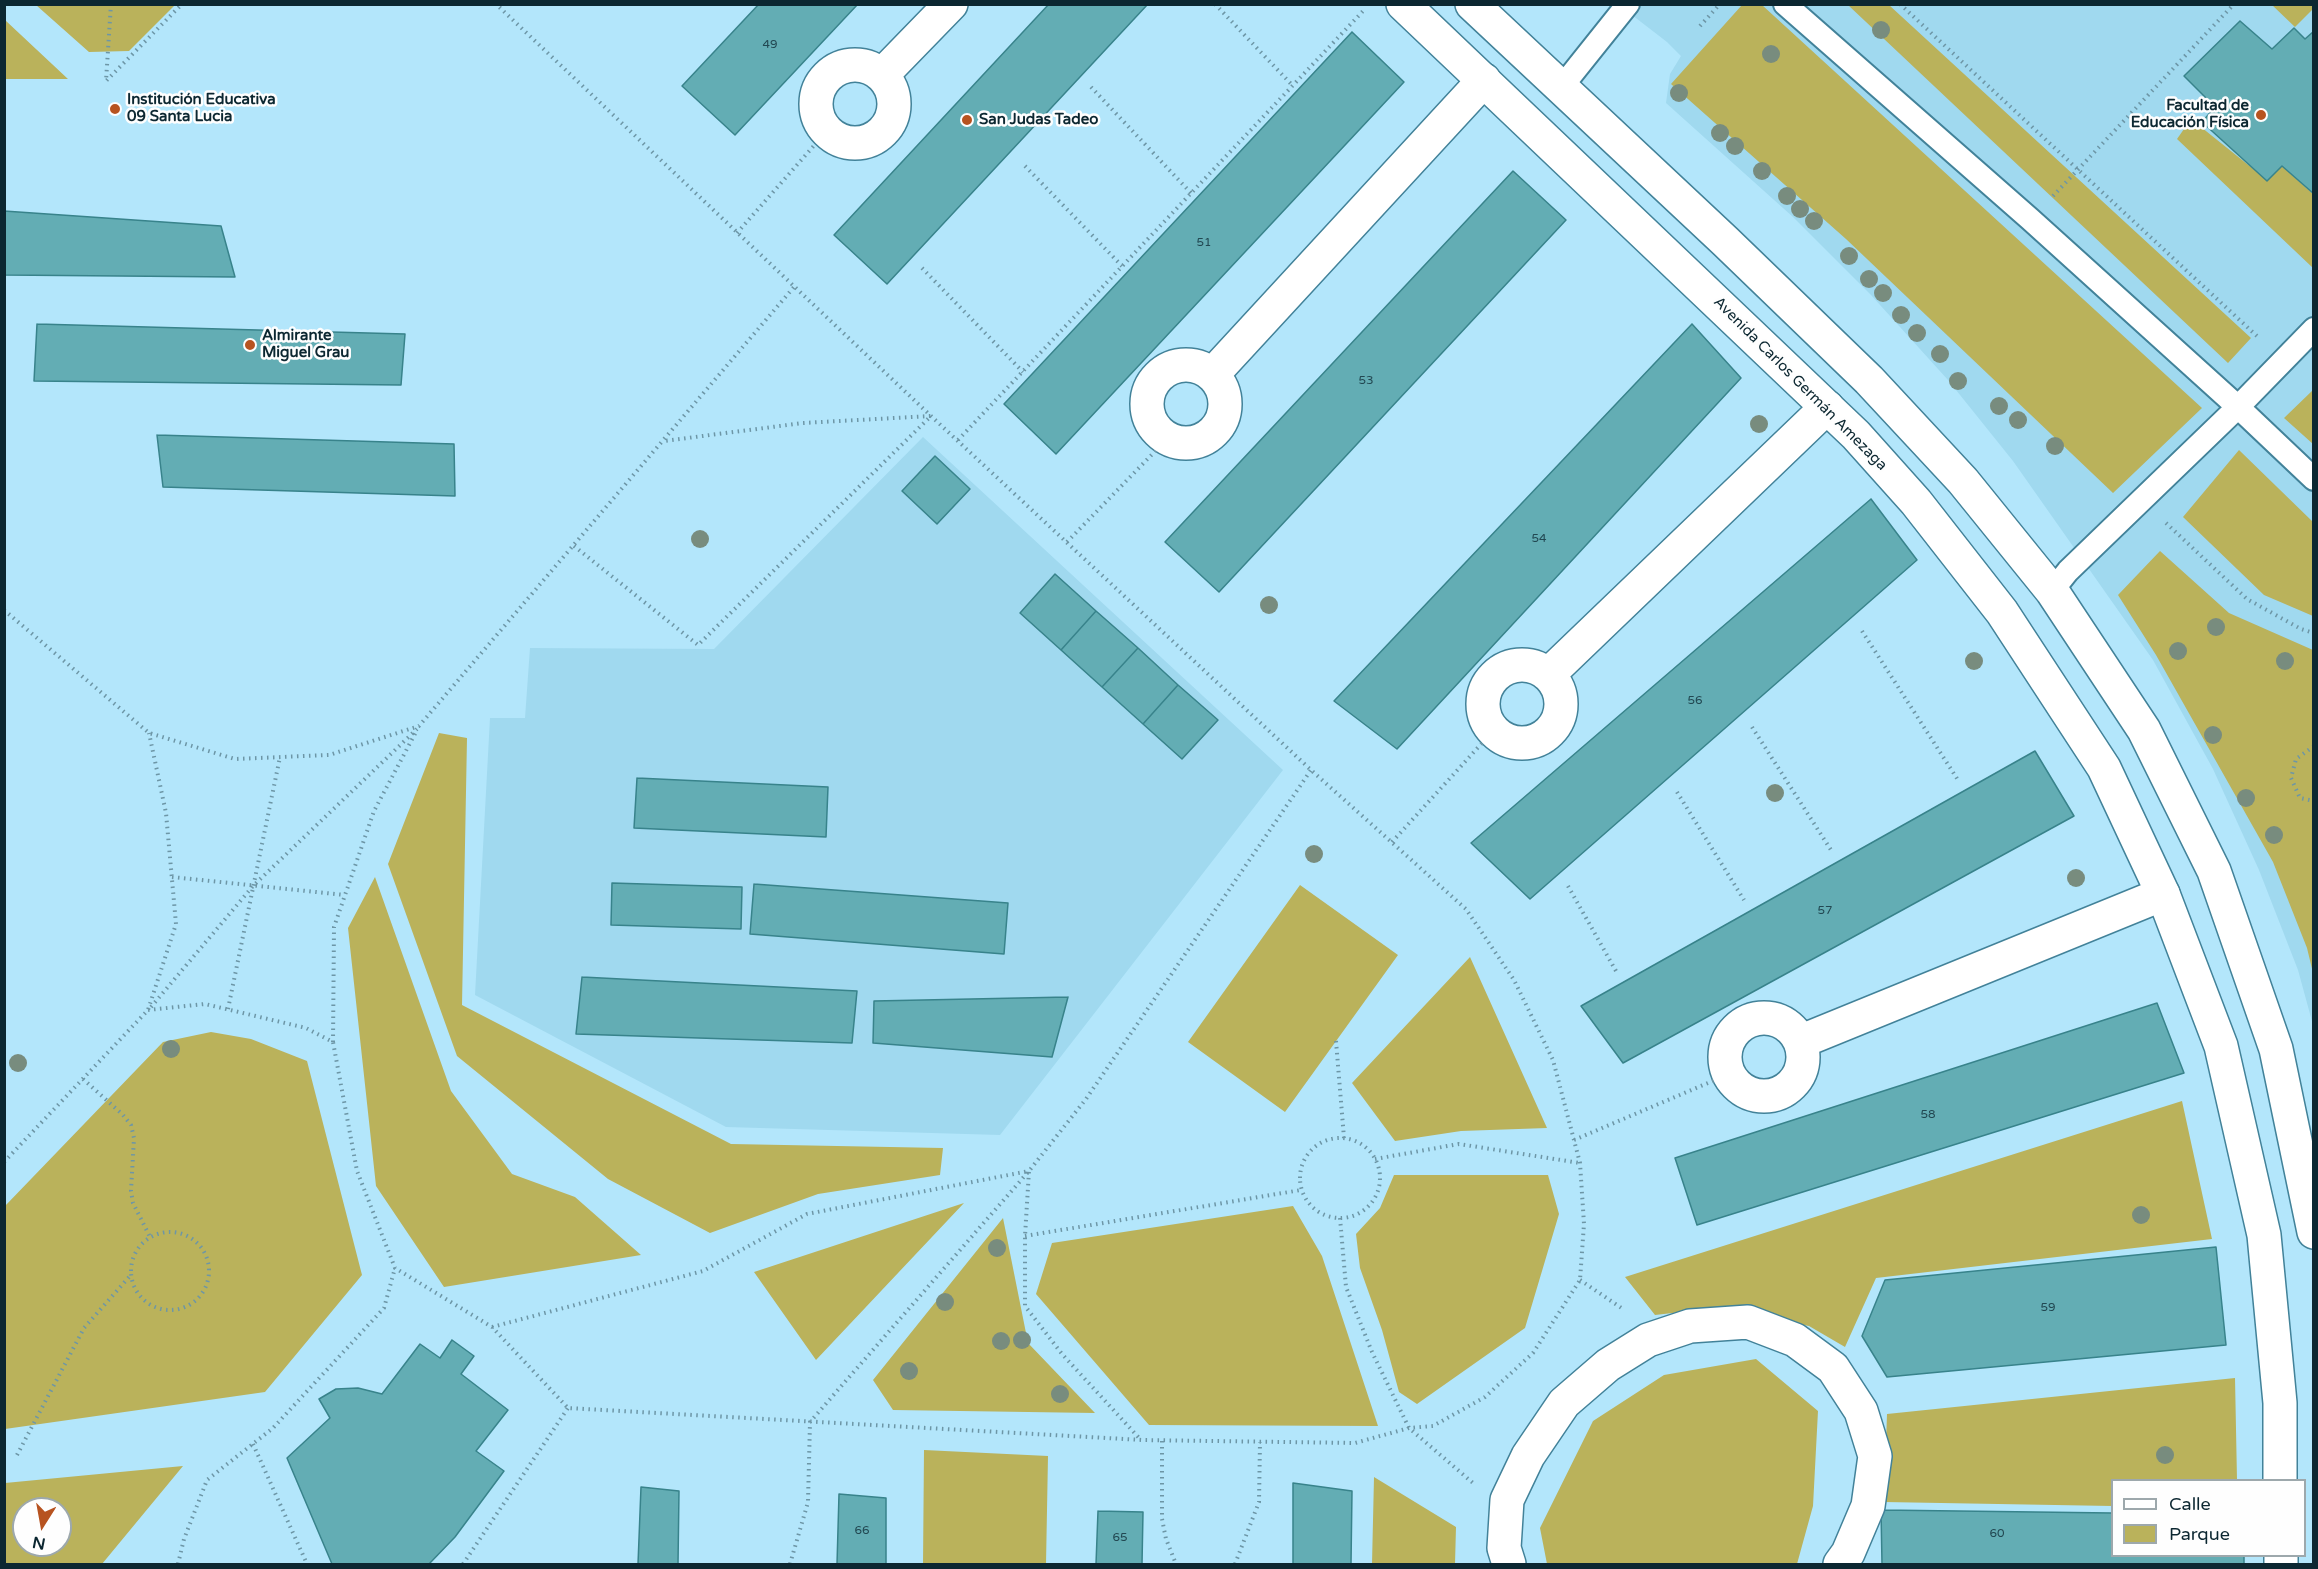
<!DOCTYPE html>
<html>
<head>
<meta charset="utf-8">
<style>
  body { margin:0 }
  #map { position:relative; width:2318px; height:1569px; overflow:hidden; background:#b3e6fb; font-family:"Varela Round",sans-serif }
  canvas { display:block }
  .frame { position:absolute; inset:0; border:6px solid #0c2731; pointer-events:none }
  .legend { position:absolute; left:2111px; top:1479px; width:195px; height:78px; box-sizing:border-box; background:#fefefe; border:2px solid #9da8ac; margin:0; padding:8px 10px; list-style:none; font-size:18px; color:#0c2731 }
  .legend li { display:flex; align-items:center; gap:12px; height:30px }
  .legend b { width:30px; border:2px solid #9da8ac }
  .north { position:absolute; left:12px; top:1497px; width:60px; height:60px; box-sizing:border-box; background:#fefefe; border:2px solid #9da8ac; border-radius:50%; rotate:191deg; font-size:16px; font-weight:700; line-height:24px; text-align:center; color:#0c2731 }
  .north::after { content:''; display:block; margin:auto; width:21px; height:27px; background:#b75320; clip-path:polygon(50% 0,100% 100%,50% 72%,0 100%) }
</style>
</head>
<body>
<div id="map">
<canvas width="2318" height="1569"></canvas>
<div class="frame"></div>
<ul class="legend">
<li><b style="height:8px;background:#fff"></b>Calle</li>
<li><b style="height:16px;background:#bab25b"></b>Parque</li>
</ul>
<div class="north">N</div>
</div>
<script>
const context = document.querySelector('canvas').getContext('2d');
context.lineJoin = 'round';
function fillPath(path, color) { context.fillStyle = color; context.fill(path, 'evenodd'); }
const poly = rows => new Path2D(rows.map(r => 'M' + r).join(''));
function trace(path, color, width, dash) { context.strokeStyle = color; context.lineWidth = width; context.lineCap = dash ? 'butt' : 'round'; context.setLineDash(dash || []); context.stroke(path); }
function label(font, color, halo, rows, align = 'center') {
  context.font = font + ' "Varela Round",sans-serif'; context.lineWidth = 5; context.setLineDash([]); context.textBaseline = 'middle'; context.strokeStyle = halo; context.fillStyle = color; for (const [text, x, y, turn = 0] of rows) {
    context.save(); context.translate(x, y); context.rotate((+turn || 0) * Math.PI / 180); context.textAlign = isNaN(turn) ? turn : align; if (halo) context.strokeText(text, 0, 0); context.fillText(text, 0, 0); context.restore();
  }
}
const built = poly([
  [1619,5,2313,5,2313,1025,2298,970,2259,870,2213,769,2153,660,2013,461,1948,380,1871,295,1793,217,1666,103,1670,74,1681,56,1667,42],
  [923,437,1283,770,1000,1135,726,1127,475,995,490,718,525,718,530,648,714,649]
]);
const green = poly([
  [36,5,175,5,129,51,89,52],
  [1742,5,1762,5,2202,408,2113,493,1846,239,1671,84],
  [1848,5,1889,5,2251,338,2228,363],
  [2272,5,2313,5,2313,9,2295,27],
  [4,20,5,20,68,79,5,79],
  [2191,119,2267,180,2282,166,2313,194,2313,268,2177,139],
  [2313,390,2313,444,2284,418],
  [2239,450,2313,522,2313,616,2264,595,2183,517],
  [2160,551,2229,613,2313,650,2313,973,2307,948,2273,862,2156,655,2118,595],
  [439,733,467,738,462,1005,731,1144,943,1148,940,1175,818,1194,710,1233,608,1179,457,1056,388,864],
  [375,877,451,1091,512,1174,575,1197,641,1255,444,1287,376,1186,348,928],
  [1300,885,1398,955,1285,1112,1188,1042],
  [1470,957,1547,1128,1461,1131,1395,1141,1352,1083],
  [211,1032,251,1039,307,1061,362,1275,265,1392,5,1429,5,1206,163,1042],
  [2182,1101,2212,1239,1876,1278,1845,1347,1809,1326,1739,1313,1699,1310,1655,1315,1625,1277],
  [1394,1175,1548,1175,1559,1214,1525,1328,1417,1404,1399,1392,1382,1330,1360,1268,1356,1234,1380,1208],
  [964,1203,816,1360,754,1272],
  [1293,1206,1322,1256,1378,1426,1149,1425,1036,1294,1052,1243],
  [1003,1218,1028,1343,1095,1413,893,1410,873,1380],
  [1756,1359,1818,1411,1813,1506,1797,1564,1547,1564,1540,1528,1593,1421,1664,1375],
  [2235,1378,2237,1480,2112,1480,2112,1506,1884,1502,1887,1414],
  [924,1450,1048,1456,1046,1564,923,1564],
  [183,1466,102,1564,5,1564,5,1483],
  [24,1509,60,1509,60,1545,24,1545],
  [1374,1477,1456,1527,1455,1564,1372,1564]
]);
const building = poly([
  [759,4,858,4,735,135,682,86,759,4],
  [1049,4,1148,4,887,284,834,235,1049,4],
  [2240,21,2272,49,2294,28,2305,39,2314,31,2314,194,2282,166,2267,181,2202,122,2215,107,2184,76,2240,21],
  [1352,32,1404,82,1056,454,1004,404,1352,32],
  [1513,171,1566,220,1219,592,1165,542,1513,171],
  [4,211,221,226,235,277,4,275,4,211],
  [37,324,405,334,401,385,34,381,37,324],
  [1692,324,1741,378,1397,749,1334,701,1692,324],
  [157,435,454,444,455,496,163,487,157,435],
  [935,456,970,489,937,524,902,491,935,456],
  [1871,499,1917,560,1530,899,1471,843,1871,499],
  [1055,574,1096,611,1061,650,1020,613,1055,574],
  [1096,611,1138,648,1102,687,1061,650,1096,611],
  [1138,648,1178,685,1143,724,1102,687,1138,648],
  [1178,685,1218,720,1182,759,1143,724,1178,685],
  [2035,751,2074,816,1623,1063,1581,1006,2035,751],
  [637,778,828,787,826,837,634,828,637,778],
  [612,883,742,887,741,929,611,925,612,883],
  [754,884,1008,903,1004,954,750,934,754,884],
  [582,977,857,991,852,1043,576,1034,582,977],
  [1068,997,1052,1057,873,1043,874,1001,1068,997],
  [2157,1003,2184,1073,1697,1225,1675,1158,2157,1003],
  [2216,1247,2226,1345,1887,1377,1862,1336,1885,1280,2216,1247],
  [452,1340,474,1356,461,1374,508,1410,476,1451,504,1471,455,1537,429,1564,332,1564,287,1458,330,1418,319,1399,336,1389,358,1388,382,1394,420,1344,440,1358,452,1340],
  [1293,1483,1352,1491,1351,1564,1293,1564,1293,1483],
  [641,1487,679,1491,678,1564,638,1564,641,1487],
  [839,1494,886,1498,886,1564,837,1564,839,1494],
  [1881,1510,2112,1513,2112,1556,2244,1556,2244,1564,1882,1564,1881,1510],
  [1098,1511,1143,1512,1142,1564,1096,1564,1098,1511]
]);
const path = poly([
  [111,4,106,81,182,4],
  [1215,4,1293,86],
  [1900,4,2259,338],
  [1700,26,1720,4],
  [1091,87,1191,193],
  [1025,166,1122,266],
  [2053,196,2234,4],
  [737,233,826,132],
  [922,268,1023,372],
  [958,440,1365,9],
  [2166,523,2247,599,2301,629,2314,633],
  [1067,542,1167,439],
  [574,546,698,645,931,416,803,423,664,441],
  [4,610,149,733,235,759,329,755,419,726,794,287],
  [1862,631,1958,780],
  [1752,727,1831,850],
  [2314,746,2296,759,2291,778,2300,798,2314,801],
  [1677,792,1744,900],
  [1392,842,1493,731],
  [172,877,345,895],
  [1568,886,1616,971],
  [151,1007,253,886,417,729],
  [228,1009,280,757],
  [148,1010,205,1004,306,1028,333,1042,357,1171,395,1268,492,1327,568,1408,1142,1440,1355,1443,1409,1428,1433,1426,1485,1397,1533,1353,1580,1280,1584,1224,1580,1163,1553,1060,1514,980,1466,909,1311,770,931,416,496,4],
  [1336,1041,1344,1138],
  [333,1042,334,927,374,811,417,730],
  [83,1079,123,1115,131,1125,134,1138,131,1191,133,1203,150,1237],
  '1300 1178a40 40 0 1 1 80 0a40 40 0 1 1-80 0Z',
  [1574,1140,1729,1074],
  [1375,1159,1459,1144,1580,1163],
  [4,1162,148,1010,176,924,166,813,149,733],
  [1340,1218,1346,1287,1372,1352,1409,1428,1473,1483],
  '131 1271a39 39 0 1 1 78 0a39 39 0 1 1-78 0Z',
  [1025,1236,1301,1190],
  [1580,1280,1623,1309],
  [492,1327,703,1271,807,1214,1029,1171,1025,1236,1025,1306,1062,1354,1141,1440],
  [1162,1441,1162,1519,1166,1539,1176,1564],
  [253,1444,307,1564],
  [17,1455,84,1328,130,1276],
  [178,1564,184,1539,207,1480,273,1428,384,1308,395,1268],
  [463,1564,568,1408],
  [790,1564,808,1502,810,1422,1029,1171,1086,1099,1311,770],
  [1235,1564,1259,1502,1260,1442]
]);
const service = poly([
  [1785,4,2030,219,2238,407,2314,479],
  [1560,89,1628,4],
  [2052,591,2068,571,2238,407,2314,329]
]);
const minor = poly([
  '816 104a39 39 0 1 1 78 0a39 39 0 1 1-78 0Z',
  [882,75,951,4],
  '1147 404a39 39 0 1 1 78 0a39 39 0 1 1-78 0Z',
  [1212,375,1484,80],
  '1483 704a39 39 0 1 1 78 0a39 39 0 1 1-78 0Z',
  [1548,675,1827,407],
  '1725 1057a39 39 0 1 1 78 0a39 39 0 1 1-78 0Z',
  [1802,1041,2163,894],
  [1509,1564,1504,1548,1507,1500,1528,1456,1564,1403,1608,1365,1648,1340,1690,1326,1748,1322,1795,1340,1833,1368,1861,1411,1875,1456,1868,1506,1848,1553,1840,1564]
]);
const primary = poly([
  [1403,4,1856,435,1916,502,2002,612,2104,768,2163,894,2221,1046,2264,1235,2280,1403,2280,1480],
  [1472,4,1725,241,1869,380,1963,481,2052,591,2144,730,2214,871,2276,1049,2314,1232],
  [2281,1556,2281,1564]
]);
const trees = [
  [1881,30],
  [1771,54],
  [1679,93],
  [1720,133],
  [1735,146],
  [1762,171],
  [1787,196],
  [1800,209],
  [1814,221],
  [1849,256],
  [1869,279],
  [1883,293],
  [1901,315],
  [1917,333],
  [1940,354],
  [1958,381],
  [1999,406],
  [2018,420],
  [1759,424],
  [2055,446],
  [700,539],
  [1269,605],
  [2216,627],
  [2178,651],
  [1974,661],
  [2285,661],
  [2213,735],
  [1775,793],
  [2246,798],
  [2274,835],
  [1314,854],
  [2076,878],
  [171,1049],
  [18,1063],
  [2141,1215],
  [997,1248],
  [945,1302],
  [1022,1340],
  [1001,1341],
  [909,1371],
  [1060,1394],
  [2165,1455]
];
const markers = [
  [115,109,6,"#b75320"],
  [2261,115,6,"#b75320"],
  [967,120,6,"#b75320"],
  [250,345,6,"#b75320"]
];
const numberNames = [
  ["49",770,45],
  ["51",1204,243],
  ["53",1366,381],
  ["54",1539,539],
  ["56",1695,701],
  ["57",1825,911],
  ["58",1928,1115],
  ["59",2048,1308],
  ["66",862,1531],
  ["60",1997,1534],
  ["65",1120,1538]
];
const poiNames = [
  ["Institución Educativa",127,100],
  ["09 Santa Lucia",127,117],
  ["Facultad de",2249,106,"right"],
  ["Educación Física",2249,123,"right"],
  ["San Judas Tadeo",979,120],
  ["Almirante",262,336],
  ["Miguel Grau",262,353]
];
const streetNames = [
  ["Avenida Carlos Germán Amezaga",1800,384,45]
];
fillPath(built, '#a0d9ef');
fillPath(green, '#bab25b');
fillPath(building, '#63adb4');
trace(building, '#38838b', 1.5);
trace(service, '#428299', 26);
trace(minor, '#428299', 36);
trace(primary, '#428299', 36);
trace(path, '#6d96a6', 4, [1.5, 4.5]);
trace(service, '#fff', 22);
trace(minor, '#fff', 33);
trace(primary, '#fff', 33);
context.fillStyle = '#788c7e';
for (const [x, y] of trees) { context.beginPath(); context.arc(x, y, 9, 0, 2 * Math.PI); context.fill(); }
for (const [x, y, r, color] of markers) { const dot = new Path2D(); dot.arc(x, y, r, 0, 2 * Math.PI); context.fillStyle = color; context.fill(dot); trace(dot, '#fefefe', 2); }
label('12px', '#224852', null, numberNames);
label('bold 15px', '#0c2731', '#fefefe', poiNames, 'left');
label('15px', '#0c2731', '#fefefe', streetNames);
</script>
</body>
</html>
